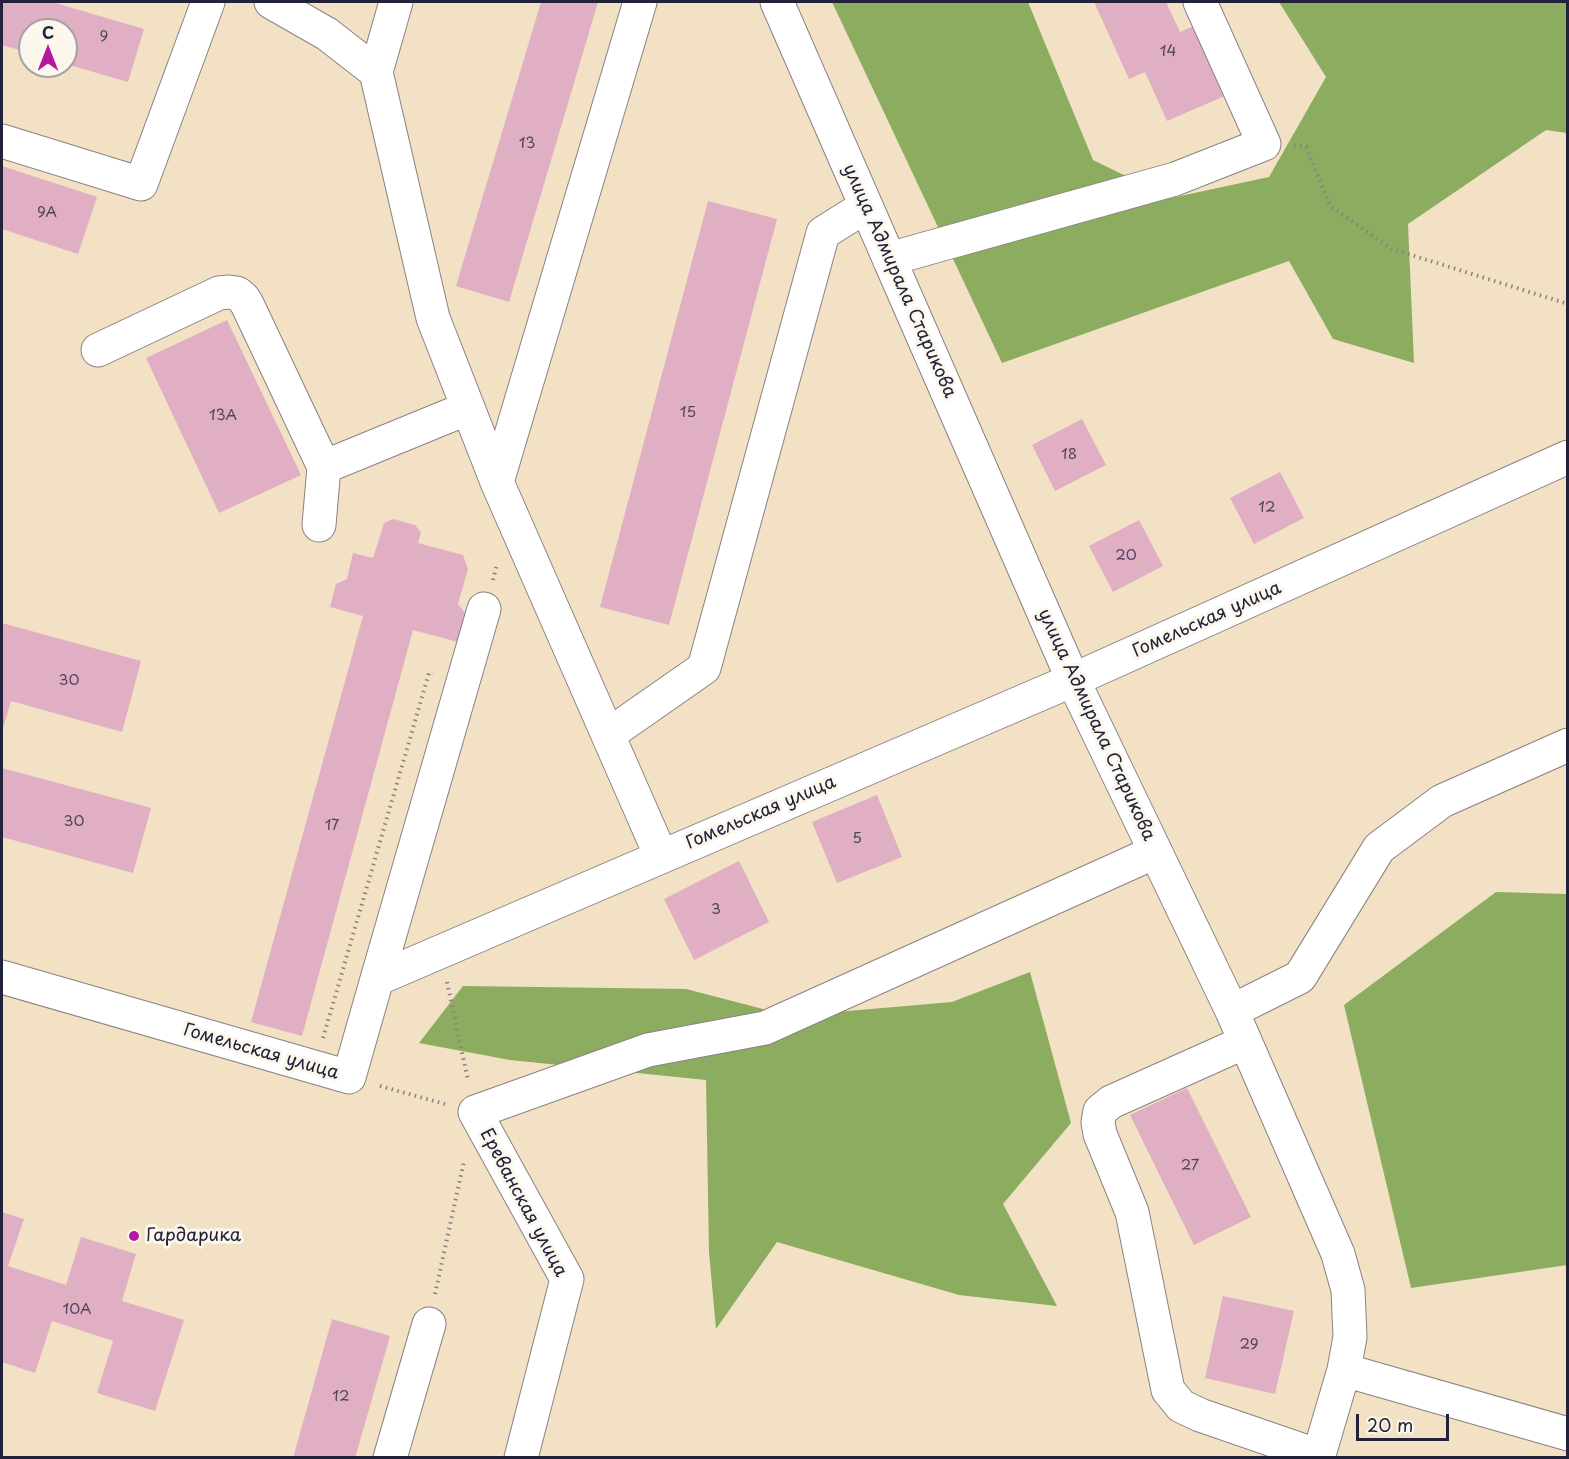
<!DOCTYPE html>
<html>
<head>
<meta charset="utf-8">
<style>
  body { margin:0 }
  #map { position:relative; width:1569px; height:1459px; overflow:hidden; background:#f2e1c4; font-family:"Playpen Sans",sans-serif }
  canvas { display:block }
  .frame { position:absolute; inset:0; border:3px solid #22223b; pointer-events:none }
  .north { position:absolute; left:18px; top:18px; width:60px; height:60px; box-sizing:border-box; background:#fbf7ec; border:2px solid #a4a2a5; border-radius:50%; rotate:0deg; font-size:16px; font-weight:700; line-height:24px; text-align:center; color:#22223b }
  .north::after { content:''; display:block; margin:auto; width:21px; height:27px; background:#b5179e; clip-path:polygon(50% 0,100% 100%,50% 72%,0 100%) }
  .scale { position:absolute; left:1356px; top:1414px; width:93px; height:27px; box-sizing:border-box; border:3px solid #22223b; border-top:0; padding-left:8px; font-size:18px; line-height:21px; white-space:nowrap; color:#22223b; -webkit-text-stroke:4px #fbf7ec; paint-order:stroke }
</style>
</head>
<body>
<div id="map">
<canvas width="1569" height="1459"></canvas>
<div class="frame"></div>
<div class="north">С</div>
<div class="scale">20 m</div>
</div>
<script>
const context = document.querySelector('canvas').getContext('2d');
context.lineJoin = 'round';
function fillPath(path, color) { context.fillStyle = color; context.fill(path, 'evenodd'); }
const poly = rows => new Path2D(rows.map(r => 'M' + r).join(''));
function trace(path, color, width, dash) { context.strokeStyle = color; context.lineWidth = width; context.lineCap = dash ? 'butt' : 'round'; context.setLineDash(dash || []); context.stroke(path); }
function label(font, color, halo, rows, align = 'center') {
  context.font = font + ' "Playpen Sans",sans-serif'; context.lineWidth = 6; context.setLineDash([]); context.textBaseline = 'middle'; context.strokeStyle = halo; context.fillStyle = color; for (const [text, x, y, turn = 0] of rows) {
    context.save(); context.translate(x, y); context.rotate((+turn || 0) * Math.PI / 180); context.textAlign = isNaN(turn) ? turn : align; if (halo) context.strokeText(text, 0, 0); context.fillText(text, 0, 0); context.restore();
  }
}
const forest = poly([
  [832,2,1028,2,1093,160,1171,198,1269,177,1326,77,1279,2,1567,2,1567,133,1546,130,1408,224,1414,363,1333,339,1289,261,1002,363],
  [1496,892,1567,894,1567,1265,1411,1288,1344,1005],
  [1030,972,1071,1123,1003,1204,1057,1306,959,1295,777,1242,716,1329,709,1252,706,1080,510,1060,419,1043,463,986,686,989,790,1016,952,1002]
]);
const building = poly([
  [2,2,52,2,144,29,128,82,66,64,66,30,30,30,30,53,2,45],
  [541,2,598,2,509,302,456,286],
  [1094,2,1166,2,1180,32,1205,21,1236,91,1167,121,1145,72,1129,79],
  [2,166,97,197,78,254,2,229],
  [708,201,777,219,669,625,600,607],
  [227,320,301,475,219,513,146,358],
  [1082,419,1106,465,1055,491,1032,445],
  [1280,472,1304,518,1254,544,1230,498],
  [393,519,415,525,421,532,418,543,463,555,468,569,458,604,466,614,458,642,413,630,302,1036,251,1022,363,616,330,607,336,584,347,579,353,553,373,558,384,523],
  [1139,520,1163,566,1113,592,1089,546],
  [2,623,141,661,122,732,11,701,2,732],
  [2,768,151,808,133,873,2,837],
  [877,795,902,857,837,883,812,822],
  [739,861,769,922,694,960,664,899],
  [1187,1088,1251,1217,1194,1245,1130,1115],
  [2,1212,24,1219,8,1266,66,1285,81,1237,136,1254,122,1301,184,1320,155,1411,97,1393,113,1341,52,1321,35,1373,2,1362],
  [1223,1296,1294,1311,1275,1394,1205,1378],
  [332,1319,390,1336,355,1458,293,1458]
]);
const path = poly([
  [1294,146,1306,147,1330,206,1392,249,1568,304],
  [493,580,497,564],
  [447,982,468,1080],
  [323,1038,429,673,433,674],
  [380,1086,445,1104],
  [435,1294,464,1161]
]);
const minor = poly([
  [271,2,327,34,376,72],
  [396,2,376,72,433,318,497,482,661,856],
  [777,2,1073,680,1232,1011,1338,1254,1348,1290,1350,1337,1344,1370,1318,1458],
  [2,141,141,184,208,2],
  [889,259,1175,179,1264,144,1200,2],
  [98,350,219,293,229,292,237,293,243,298,247,304,324,467,468,408],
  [497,482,640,2],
  [319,525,324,467],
  [608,735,704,668,823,233,866,206],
  [2,977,349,1077,377,979,1073,680,1568,457],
  [377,979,484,609],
  [1232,1011,1300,977,1379,848,1442,801,1568,745],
  [1245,1042,1111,1102,1100,1111,1098,1122,1100,1134,1132,1212,1168,1390,1181,1406,1200,1415,1319,1456],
  [1344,1370,1568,1434],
  [390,1458,429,1324],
  [521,1458,567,1279,475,1112,648,1050,765,1028,1155,852]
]);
const markers = [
  [134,1236,6,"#b5179e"]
];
const numberNames = [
  ["9",104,37],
  ["14",1168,52],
  ["13",527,144],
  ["9А",47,213],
  ["15",688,413],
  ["13А",223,416],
  ["18",1069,455],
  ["12",1267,508],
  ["20",1126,556],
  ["30",69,681],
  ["30",74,822],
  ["17",332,826],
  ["5",857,839],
  ["3",716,910],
  ["27",1190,1166],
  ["10А",77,1310],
  ["29",1249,1345],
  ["12",341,1397]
];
const streetNames = [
  ["улица Адмирала Старикова",899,281,66],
  ["Гомельская улица",1207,620,-24],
  ["улица Адмирала Старикова",1096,725,65],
  ["Гомельская улица",761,813,-23],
  ["Гомельская улица",261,1052,16],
  ["Ереванская улица",523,1203,62]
];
const poiNames = [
  ["Гардарика",146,1236]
];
fillPath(forest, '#8cac60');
fillPath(building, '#e0afc3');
trace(minor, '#8a8280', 35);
trace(path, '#8a8280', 4, [1.5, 4.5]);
trace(minor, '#fff', 33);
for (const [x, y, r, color] of markers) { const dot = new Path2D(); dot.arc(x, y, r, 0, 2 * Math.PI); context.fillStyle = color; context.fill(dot); trace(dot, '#fbf7ec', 2); }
label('15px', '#52455d', null, numberNames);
label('18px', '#22223b', '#fbf7ec', streetNames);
label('18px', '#22223b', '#fbf7ec', poiNames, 'left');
</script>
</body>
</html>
